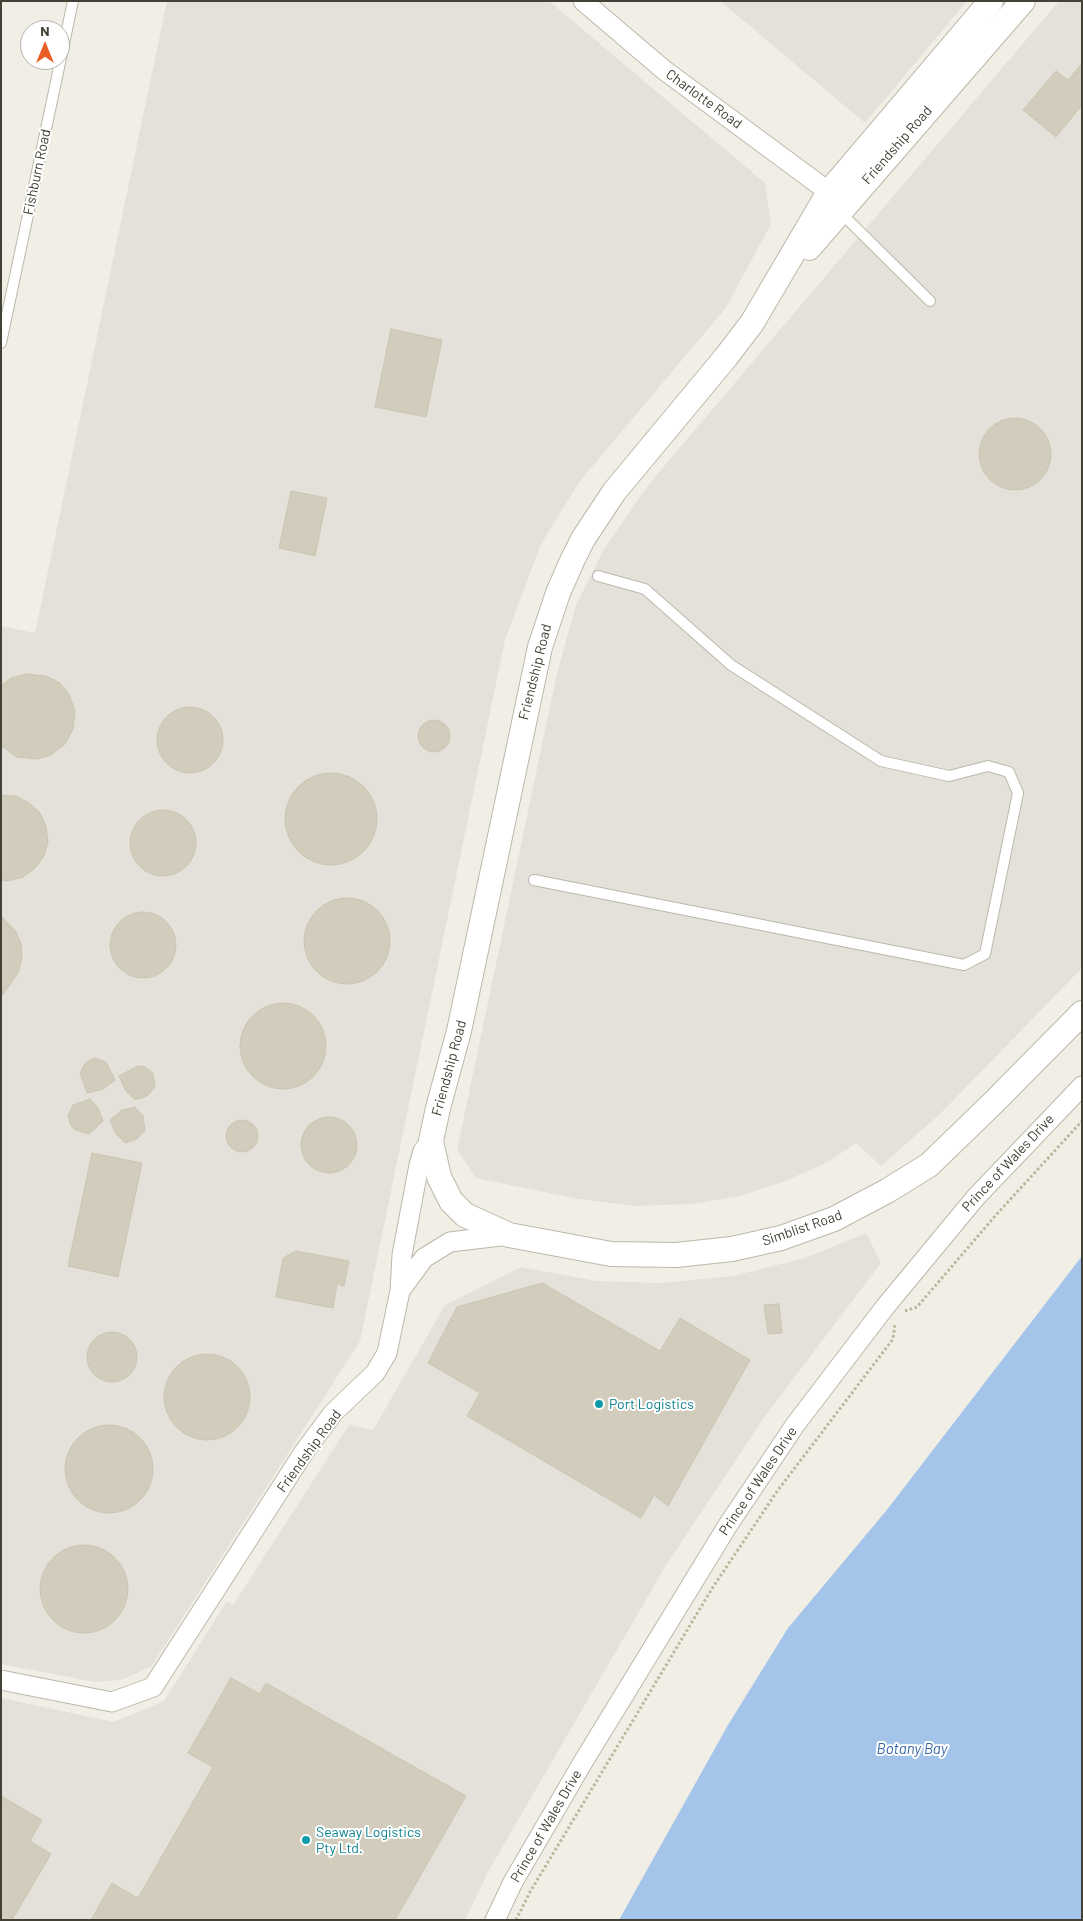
<!DOCTYPE html>
<html>
<head>
<meta charset="utf-8">
<style>
  body { margin:0 }
  #map { position:relative; width:1083px; height:1921px; overflow:hidden; background:#f1efe5; font-family:Barlow,sans-serif }
  canvas { display:block }
  .frame { position:absolute; inset:0; border:2px solid #434035; pointer-events:none }
  .north { position:absolute; left:20px; top:20px; width:50px; height:50px; box-sizing:border-box; background:#fff; border:1px solid #b4b3ae; border-radius:50%; rotate:0deg; font-size:14px; font-weight:700; line-height:20px; text-align:center; color:#434035 }
  .north::after { content:''; display:block; margin:auto; width:18px; height:22px; background:#ea5d24; clip-path:polygon(50% 0,100% 100%,50% 72%,0 100%) }
</style>
</head>
<body>
<div id="map">
<canvas width="1083" height="1921"></canvas>
<div class="frame"></div>
<div class="north">N</div>
</div>
<script>
const context = document.querySelector('canvas').getContext('2d');
context.lineJoin = 'round';
function fillPath(path, color) { context.fillStyle = color; context.fill(path, 'evenodd'); }
const poly = rows => new Path2D(rows.map(r => 'M' + r).join(''));
function trace(path, color, width, dash) { context.strokeStyle = color; context.lineWidth = width; context.lineCap = dash ? 'butt' : 'round'; context.setLineDash(dash || []); context.stroke(path); }
function label(font, color, halo, rows, align = 'center') {
  context.font = font + ' Barlow,sans-serif'; context.lineWidth = 4; context.setLineDash([]); context.textBaseline = 'middle'; context.strokeStyle = halo; context.fillStyle = color; for (const [text, x, y, turn = 0] of rows) {
    context.save(); context.translate(x, y); context.rotate((+turn || 0) * Math.PI / 180); context.textAlign = isNaN(turn) ? turn : align; if (halo) context.strokeText(text, 0, 0); context.fillText(text, 0, 0); context.restore();
  }
}
const industrial = poly([
  [167,1,549,1,765,183,771,224,725,309,580,481,541,544,505,640,360,1341,151,1667,121,1680,95,1682,1,1664,1,626,35,633],
  [720,1,967,1,865,123],
  [1059,1,1082,1,1082,968,939,1115,881,1166,856,1143,828,1162,783,1182,740,1196,694,1204,635,1206,579,1199,476,1178,457,1150,557,673,576,605,604,549,649,484],
  [866,1233,881,1263,763,1419,665,1567,489,1870,465,1920,1,1920,1,1698,114,1722,164,1701,227,1601,233,1605,349,1425,373,1430,445,1305,521,1267,596,1281,662,1283,733,1276,805,1258]
]);
const water = poly([
  [1082,1256,1082,1920,619,1920,728,1725,788,1628,886,1511]
]);
const building = poly([
  [1082,63,1082,105,1056,137,1023,110,1056,71,1068,80,1082,63],
  [391,329,442,340,426,417,375,407,391,329],
  '979 454a36 36 0 1 1 72 0a36 36 0 1 1-72 0Z',
  [291,491,327,498,315,556,279,548,291,491],
  [26,674,46,676,60,683,69,694,75,711,73,729,65,744,51,755,37,759,17,757,1,746,1,686,11,678,26,674],
  '157 740a33 33 0 1 1 66 0a33 33 0 1 1-66 0Z',
  '418 736a16 16 0 1 1 32 0a16 16 0 1 1-32 0Z',
  '285 819a46 46 0 1 1 92 0a46 46 0 1 1-92 0Z',
  [1,795,16,796,29,803,40,813,46,827,48,842,44,856,35,868,23,877,8,881,1,880,1,795],
  '130 843a33 33 0 1 1 66 0a33 33 0 1 1-66 0Z',
  '304 941a43 43 0 1 1 86 0a43 43 0 1 1-86 0Z',
  '110 945a33 33 0 1 1 66 0a33 33 0 1 1-66 0Z',
  [1,916,15,930,21,943,22,958,18,973,1,997,1,916],
  '240 1046a43 43 0 1 1 86 0a43 43 0 1 1-86 0Z',
  [95,1058,106,1062,115,1080,103,1089,87,1093,80,1073,85,1063,95,1058],
  [138,1066,145,1067,153,1073,155,1087,147,1096,135,1100,126,1091,119,1076,138,1066],
  [90,1099,98,1108,103,1121,89,1134,76,1130,71,1126,68,1115,73,1105,90,1099],
  [135,1107,143,1116,145,1130,137,1139,125,1143,116,1134,110,1120,122,1110,135,1107],
  '301 1145a28 28 0 1 1 56 0a28 28 0 1 1-56 0Z',
  '226 1136a16 16 0 1 1 32 0a16 16 0 1 1-32 0Z',
  [92,1153,142,1163,118,1277,68,1266,92,1153],
  [296,1251,349,1261,344,1286,337,1284,333,1308,276,1297,283,1258,296,1251],
  [542,1283,660,1351,680,1318,750,1360,668,1506,654,1495,641,1518,467,1416,480,1393,428,1363,457,1307,542,1283],
  [779,1304,782,1333,768,1334,764,1305,779,1304],
  '87 1357a25 25 0 1 1 50 0a25 25 0 1 1-50 0Z',
  '164 1397a43 43 0 1 1 86 0a43 43 0 1 1-86 0Z',
  '65 1469a44 44 0 1 1 88 0a44 44 0 1 1-88 0Z',
  '40 1589a44 44 0 1 1 88 0a44 44 0 1 1-88 0Z',
  [231,1678,260,1694,266,1683,466,1796,395,1920,91,1920,112,1883,138,1898,213,1767,188,1753,231,1678],
  [1,1796,42,1820,30,1841,51,1854,12,1920,1,1920,1,1796]
]);
const path = poly([
  [905,1311,917,1307,996,1215,1082,1121],
  [516,1920,530,1892,713,1587,778,1490,893,1339,895,1324]
]);
const service = poly([
  [840,212,930,301],
  [1,343,73,1],
  [534,880,964,965,985,954,1018,793,1009,772,988,766,949,776,881,761,731,665,645,589,598,576]
]);
const minor = poly([
  [583,1,664,70,829,192],
  [400,1291,424,1258,450,1242,509,1235],
  [1,1680,112,1702,153,1687,304,1452,333,1413,375,1373,387,1353,400,1291,402,1255,419,1165,423,1151,431,1141],
  [495,1920,513,1882,583,1762,728,1525,795,1425,885,1307,976,1197,1082,1086]
]);
const tertiary = poly([
  [991,1,829,192,752,323,726,357,614,492,583,539,572,561,558,593,540,647,459,1031,438,1108,431,1141,439,1177,451,1201,465,1215,509,1235,611,1254,676,1255,732,1249,781,1238,834,1219,887,1191,929,1165,994,1102,1082,1013],
  [809,248,1023,1]
]);
const markers = [
  [599,1404,5,"#0f9aa8"],
  [306,1840,5,"#0f9aa8"]
];
const streetNames = [
  ["Charlotte Road",704,99,36],
  ["Friendship Road",897,145,-49],
  ["Fishburn Road",37,172,-78],
  ["Friendship Road",535,672,-76],
  ["Friendship Road",449,1068,-75],
  ["Prince of Wales Drive",1008,1163,-47],
  ["Simblist Road",802,1228,-19],
  ["Friendship Road",309,1451,-54],
  ["Prince of Wales Drive",758,1481,-56],
  ["Prince of Wales Drive",546,1826,-60]
];
const cultureNames = [
  ["Port Logistics",609,1404],
  ["Seaway Logistics",316,1832],
  ["Pty Ltd.",316,1848]
];
const waterNames = [
  ["Botany Bay",912,1749]
];
fillPath(industrial, '#e3e1da');
fillPath(water, '#a5c4ea');
fillPath(building, '#d2ccbc');
trace(building, '#ccc5af', 1);
trace(service, '#bcb8a9', 12);
trace(minor, '#bcb8a9', 21);
trace(tertiary, '#bcb8a9', 26);
trace(path, '#bdb59b', 3, [2.5, 2.5]);
trace(service, '#fff', 10);
trace(minor, '#fff', 19);
trace(tertiary, '#fff', 24);
for (const [x, y, r, color] of markers) { const dot = new Path2D(); dot.arc(x, y, r, 0, 2 * Math.PI); context.fillStyle = color; context.fill(dot); trace(dot, '#fff', 2); }
label('14px', '#434035', '#fff', streetNames);
label('14px', '#0d838f', '#fff', cultureNames, 'left');
label('italic 15px', '#3768a7', '#fff', waterNames);
</script>
</body>
</html>
